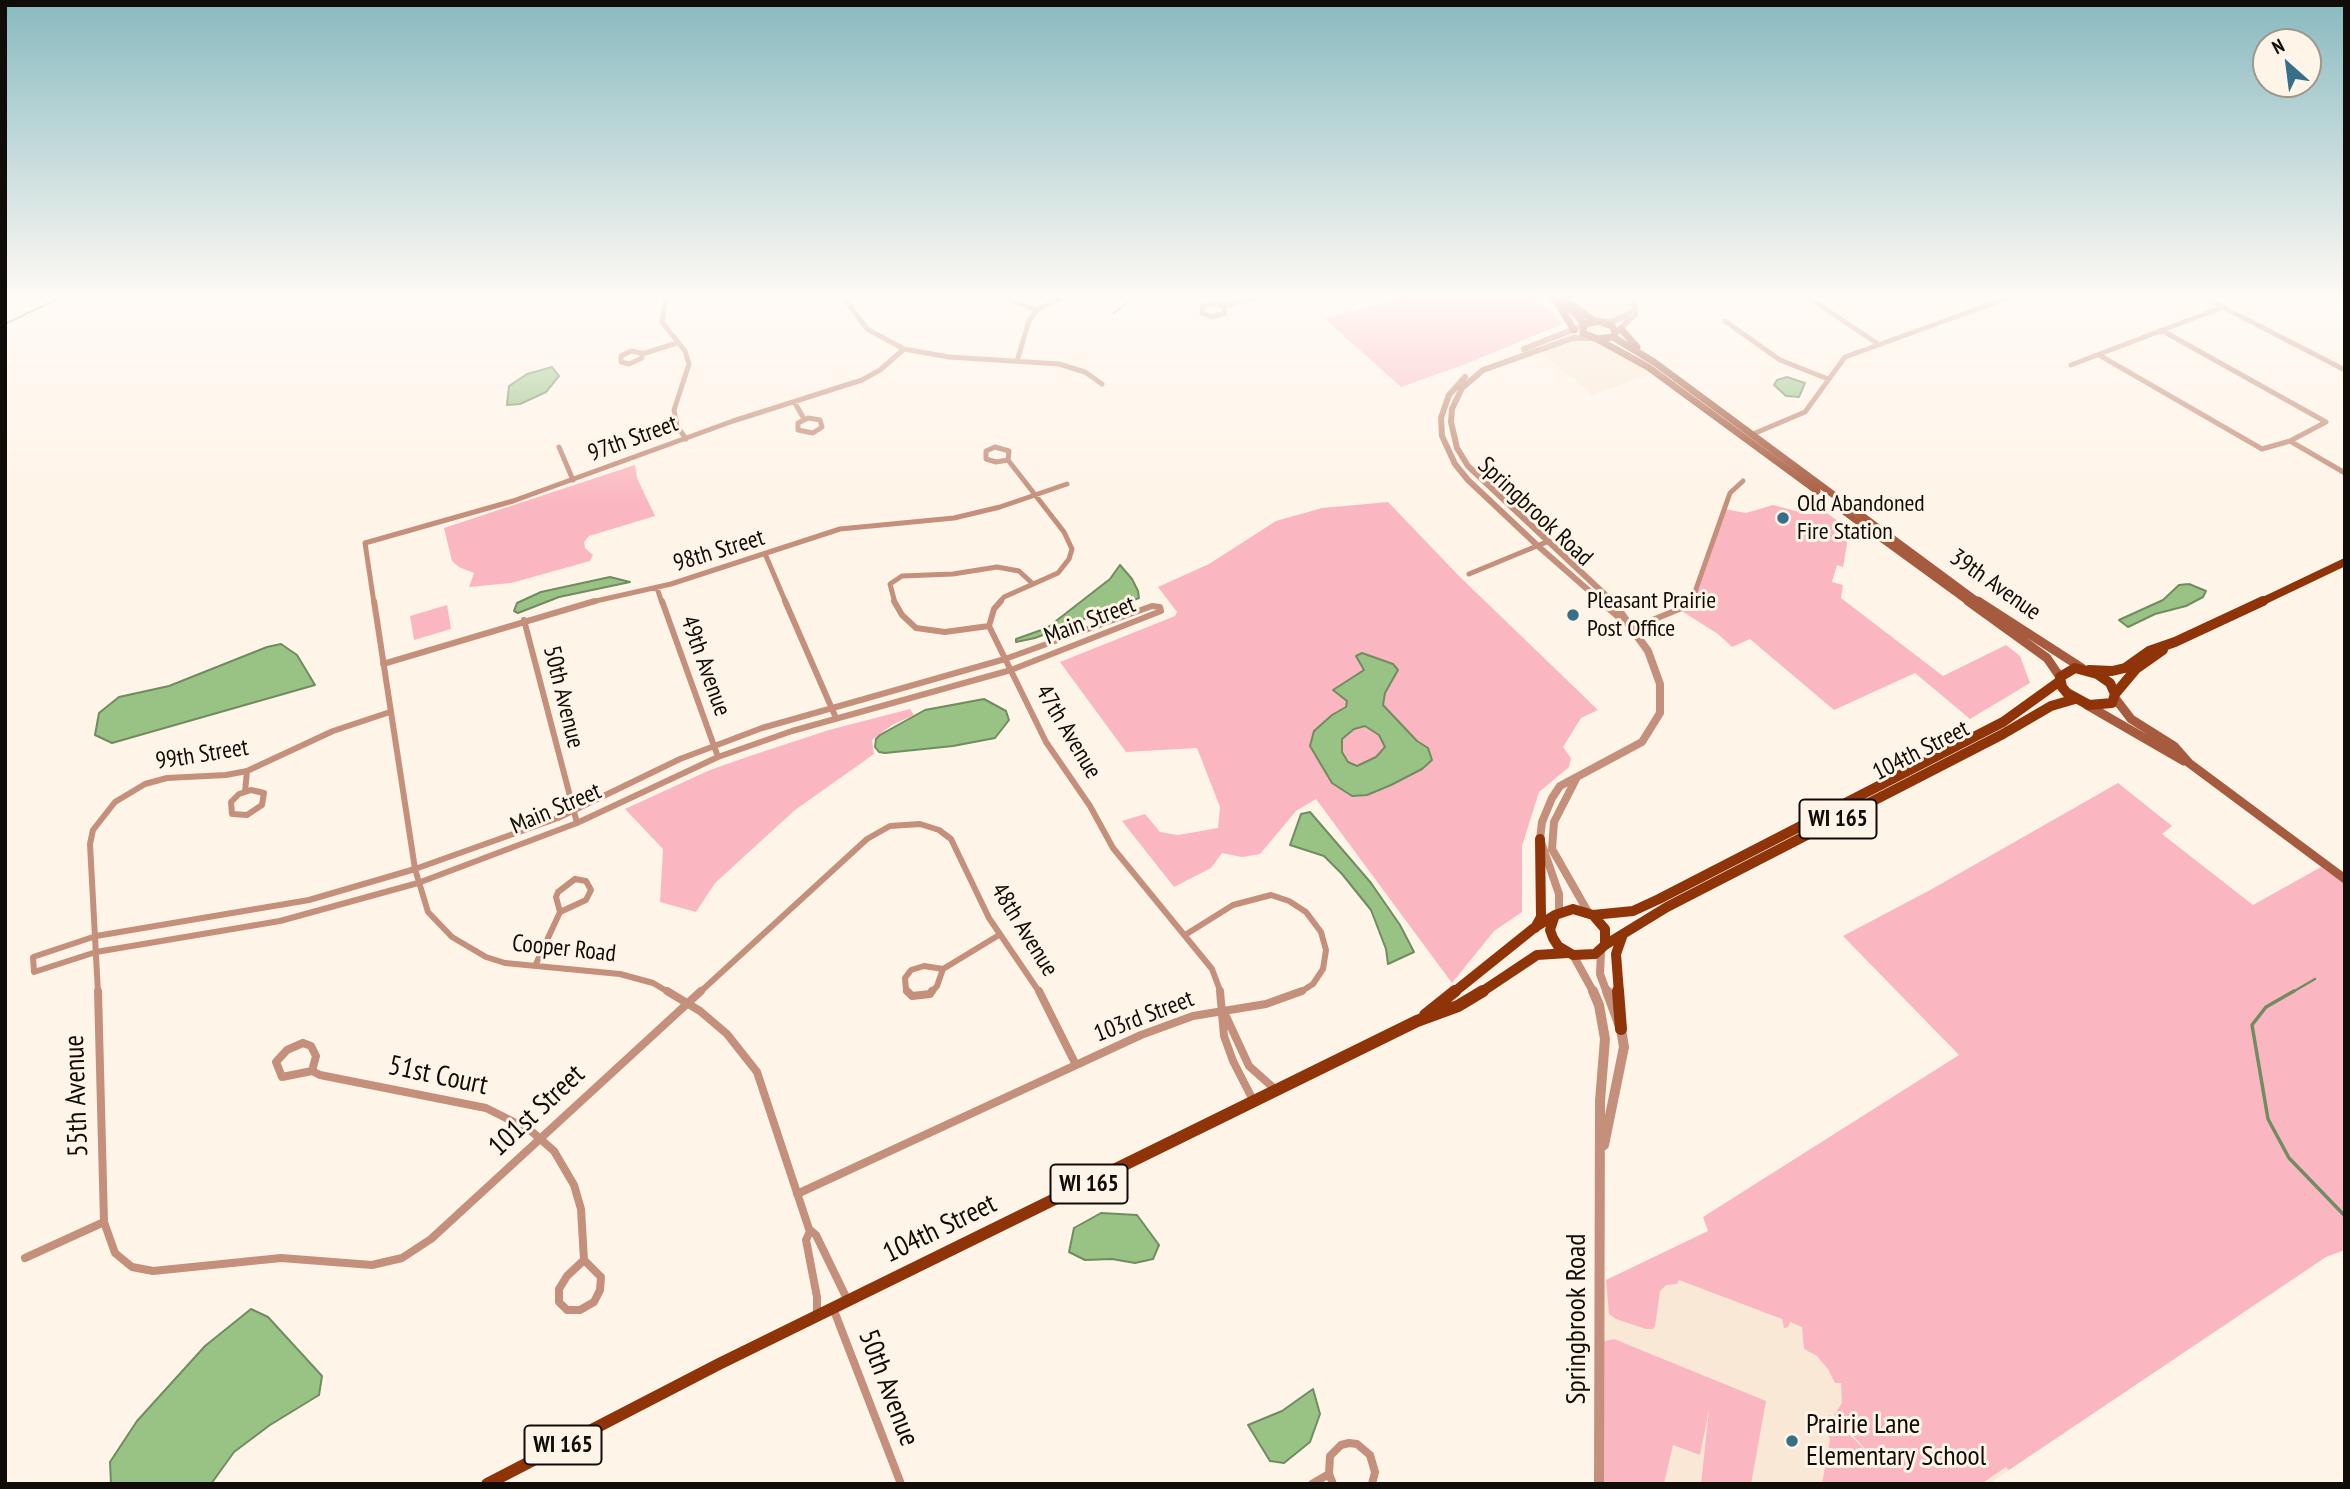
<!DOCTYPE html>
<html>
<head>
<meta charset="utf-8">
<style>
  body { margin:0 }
  #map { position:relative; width:2350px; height:1489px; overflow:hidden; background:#fff4e8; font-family:"PT Sans Narrow",sans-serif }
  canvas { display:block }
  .frame { position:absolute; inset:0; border:7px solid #100c08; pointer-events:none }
  .north { position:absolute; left:2252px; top:28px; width:70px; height:70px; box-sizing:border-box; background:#fff4e8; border:2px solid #9f978e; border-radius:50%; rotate:332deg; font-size:19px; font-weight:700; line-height:28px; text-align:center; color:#100c08 }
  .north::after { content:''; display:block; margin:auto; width:24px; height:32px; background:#376e89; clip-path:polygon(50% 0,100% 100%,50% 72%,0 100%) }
</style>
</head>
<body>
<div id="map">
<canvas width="2350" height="1489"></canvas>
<div class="frame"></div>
<div class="north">N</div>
</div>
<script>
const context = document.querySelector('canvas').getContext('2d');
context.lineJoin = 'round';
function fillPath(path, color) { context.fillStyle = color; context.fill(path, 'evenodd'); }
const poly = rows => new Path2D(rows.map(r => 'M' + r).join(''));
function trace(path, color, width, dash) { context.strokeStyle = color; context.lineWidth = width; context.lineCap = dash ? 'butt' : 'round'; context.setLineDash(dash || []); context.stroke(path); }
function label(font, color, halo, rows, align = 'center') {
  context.font = font + ' "PT Sans Narrow",sans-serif'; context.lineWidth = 6; context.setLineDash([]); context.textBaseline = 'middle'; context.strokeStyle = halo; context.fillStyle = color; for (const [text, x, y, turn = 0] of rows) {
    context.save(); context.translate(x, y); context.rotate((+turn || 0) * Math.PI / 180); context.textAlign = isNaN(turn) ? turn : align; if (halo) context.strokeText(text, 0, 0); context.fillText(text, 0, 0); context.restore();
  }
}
const built = poly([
  [1560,295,1634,295,1636,303,1629,316,1600,332,1611,342,1637,357,1655,372,1592,395,1539,350,1586,325,1586,319],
  [1777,1198,1965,1405,2009,1470,1989,1484,1599,1484,1600,1284]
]);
const green = poly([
  [1409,295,1533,295,1562,324,1463,365,1401,387,1325,319],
  [635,465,637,478,655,516,589,536,584,542,585,548,593,555,590,561,511,583,469,587,474,573,459,567,452,561,444,528],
  [1388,502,1460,577,1598,710,1581,718,1563,747,1571,758,1569,767,1539,792,1522,846,1522,912,1494,931,1452,983,1316,799,1296,811,1260,854,1242,857,1222,853,1211,868,1174,887,1122,821,1145,814,1160,832,1178,835,1218,828,1220,807,1197,748,1126,752,1060,662,1175,616,1177,612,1158,587,1209,564,1276,521,1322,508],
  [1362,653,1371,656,1392,683,1385,693,1383,705,1417,741,1428,748,1422,769,1367,795,1332,783,1310,746,1314,731,1332,715,1346,707,1347,701,1333,691,1364,670],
  [1773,505,1807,514,1827,513,1846,527,1848,538,1843,567,1837,565,1832,582,1843,585,1841,598,1943,676,2006,645,2020,656,2030,683,1970,719,1915,673,1834,710,1750,639,1732,647,1718,634,1680,610,1689,605,1724,509,1746,513],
  [447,605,451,629,414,640,410,616],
  [910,709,914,715,892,725,872,740,874,754,795,810,715,883,696,912,660,902,663,849,625,809,710,770,747,757,829,730],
  [1364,726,1379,735,1385,747,1376,757,1357,766,1348,762,1341,752,1342,739,1354,729],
  [2118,783,2172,826,2162,834,2253,905,2321,867,2345,884,2345,1250,2326,1257,2009,1470,2006,1467,1981,1484,1822,1484,1830,1439,1820,1422,1830,1415,1879,1464,1834,1415,1842,1403,1841,1383,1835,1383,1828,1369,1817,1356,1804,1349,1802,1327,1790,1322,1788,1327,1784,1328,1782,1319,1679,1280,1677,1284,1666,1285,1660,1291,1655,1326,1653,1329,1646,1329,1616,1319,1609,1314,1606,1280,1708,1231,1703,1217,1959,1055,1843,936,1932,889],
  [1614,1339,1766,1401,1751,1484,1701,1484,1709,1410,1700,1455,1673,1445,1664,1484,1599,1484,1600,1347,1605,1341]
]);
const water = poly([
  [552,367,559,376,546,392,520,404,507,405,509,386,527,374,552,367],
  [1787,377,1805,383,1799,397,1786,396,1774,385,1777,380,1787,377],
  [1120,565,1132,579,1138,591,1139,598,1035,638,1016,642,1016,639,1047,628,1110,579,1120,565],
  [610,577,630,582,559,597,518,613,514,611,517,603,541,592,610,577],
  [2189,584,2206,591,2203,597,2186,606,2155,614,2128,627,2119,620,2163,600,2179,585,2189,584],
  [281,644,297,655,315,685,112,743,95,735,99,713,119,697,169,686,267,647,281,644],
  [1362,653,1393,664,1398,670,1385,693,1383,705,1417,741,1428,748,1432,760,1422,769,1391,785,1367,795,1352,796,1332,783,1310,746,1314,731,1332,715,1346,707,1347,701,1333,690,1364,670,1356,656,1362,653],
  [1365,726,1379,735,1385,747,1376,757,1357,766,1348,762,1342,752,1342,739,1354,729,1365,726],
  [984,699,1006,711,1009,720,995,738,953,746,885,753,879,752,875,747,876,739,880,735,925,710,984,699],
  [1310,812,1371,883,1400,925,1414,952,1388,964,1386,949,1371,910,1342,874,1324,856,1290,845,1301,814,1310,812],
  [1101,1213,1137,1215,1159,1245,1153,1259,1135,1263,1112,1259,1085,1260,1069,1252,1074,1228,1101,1213],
  [251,1309,268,1317,322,1376,319,1395,270,1425,234,1452,211,1484,111,1484,110,1462,137,1421,205,1346,251,1309],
  [1313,1389,1320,1414,1310,1442,1284,1463,1270,1461,1248,1425,1282,1411,1313,1389]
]);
const streamFar2 = poly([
  [1114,313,1138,295],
  [5,324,65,295]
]);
const streamFar1 = poly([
  [2291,993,2315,979]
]);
const stream = poly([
  [2294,991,2266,1007,2252,1025,2268,1119,2289,1158,2345,1216]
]);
const minorFar2 = poly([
  [666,295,662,322,685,351,689,364,674,410,677,426,686,439],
  [842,295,867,329,904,349,949,357,1059,364,1085,372,1102,384],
  [996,295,1037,310],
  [1805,295,1878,344],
  [2199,295,2345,370],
  [1214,303,1224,306,1225,313,1212,317,1202,313,1203,306,1214,303],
  [1224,306,1265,295],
  [1725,321,1780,360,1828,379],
  [2161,330,2326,422],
  [631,351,641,353,642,358,629,364,621,362,621,356,631,351],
  [642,354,677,343],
  [2099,355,2262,449,2290,441,2326,422],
  [1017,361,1029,321,1037,310,1067,295],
  [2071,365,2223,307],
  [795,403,804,419],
  [808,418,820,420,822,427,813,433,798,430,798,423,808,418],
  [1753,434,1805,412,1845,357,2016,295],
  [2290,441,2345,473],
  [559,447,573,480],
  [995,447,1009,451,1008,460,996,462,986,459,986,451,995,447],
  [766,556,786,603],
  [1469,574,1549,541],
  [657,588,662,603],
  [374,603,365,543,513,501,733,421,862,380,880,370,904,349],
  [587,603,671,584,840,529,954,518,1000,507,1067,484],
  [895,603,890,584,902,576,953,574,997,567,1019,571,1033,584],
  [999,603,1004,597,1058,573,1069,559,1072,549,1064,532,1008,460],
  [1691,603,1730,493,1743,481]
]);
const minorFar1 = poly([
  [374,601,415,869,428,912,452,937,486,957,505,963,620,974,653,983,670,993],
  [662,601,718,757],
  [785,601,836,718],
  [894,601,902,615,916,628,945,632,989,626],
  [1001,601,994,609,989,626,1046,742,1090,806,1113,848,1212,969,1221,993],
  [1152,606,1160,607,1161,611,1011,670,792,731,718,757,577,823,418,883,280,921,96,952,34,972,33,957,96,936,309,900,415,869,558,818,680,759,762,728,1005,659,1152,606],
  [524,620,577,823],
  [1633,628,1689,605,1692,601],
  [383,664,595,601],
  [251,790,264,793,262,805,247,815,232,814,231,802,239,794,251,790],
  [245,792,247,771],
  [575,879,586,881,591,890,586,900,560,912,556,897,558,892,575,879],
  [1185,935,1233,905,1271,895,1289,901,1306,912,1321,932,1326,950,1323,969,1313,984,1299,993],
  [535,966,560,912],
  [943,969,999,935],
  [98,993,90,844,93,830,115,802,145,784,167,778,226,775,247,771,333,731,390,712],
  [699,993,867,839,890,826,920,824,939,830,951,839,989,918,1040,993],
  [909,993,906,990,905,978,911,970,924,966,943,969],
  [931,993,937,986,943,969]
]);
const minor = poly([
  [98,991,104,1222,115,1253,132,1267,153,1271,281,1258,372,1265,402,1258,431,1239,701,991],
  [667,991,700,1011,727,1034,757,1072,809,1229,816,1235,848,1301],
  [907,991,912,996,930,994,932,991],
  [1039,991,1076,1065],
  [1220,991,1224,1036,1233,1061,1254,1102],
  [1224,1012,1249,1066,1277,1091],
  [303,1043,311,1046,316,1056,312,1071,282,1077,276,1062,287,1050,303,1043],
  [312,1071,320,1075,486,1108,530,1130,554,1151,574,1185,581,1209,584,1260],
  [797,1194,1141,1035,1193,1016,1266,1004,1302,991],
  [810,1231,806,1240,817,1297,817,1315],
  [25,1258,104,1222],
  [584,1260,601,1277,600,1290,594,1302,580,1310,567,1310,559,1302,559,1289,567,1276,584,1260],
  [833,1308,901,1484],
  [1312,1484,1329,1474],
  [1333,1484,1329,1474,1330,1456,1341,1445,1349,1443,1357,1444,1370,1455,1375,1472,1372,1484]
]);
const tertiaryFar2 = poly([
  [1603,322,1614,321,1634,312],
  [1616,333,1635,314,1634,295],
  [1592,338,1573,338,1483,370,1462,388,1452,409,1451,422,1457,448,1468,466,1614,603],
  [1524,349,1582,326],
  [1465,377,1449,395,1441,418,1442,436,1455,464,1468,480,1538,546,1603,603]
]);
const tertiaryFar1 = poly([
  [1601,601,1622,619],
  [1576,779,1554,822,1552,849,1588,912],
  [1559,912,1559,894,1540,839,1542,822,1552,798,1560,786,1642,742,1660,713,1660,684,1648,651,1612,601],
  [1601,951,1600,974,1607,993],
  [1573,955,1594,993]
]);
const tertiary = poly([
  [1593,991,1599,1005,1605,1039,1600,1101,1599,1484],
  [1604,1145,1624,1047,1621,1029,1607,991]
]);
const secondaryFar1 = poly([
  [1548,295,1575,313,1584,324],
  [1560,295,1594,321],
  [1558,304,1574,330],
  [1598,321,1612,326,1615,332,1613,337,1597,339,1583,333,1584,324,1598,321],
  [1621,329,1637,347],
  [1613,337,1654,362,1980,603],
  [1597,339,1648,367,1817,491],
  [1845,512,1970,603]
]);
const secondary = poly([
  [1968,601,2047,658,2060,677],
  [1978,601,2082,668],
  [2115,698,2131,719,2174,746,2189,763,2345,879],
  [2087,705,2184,761]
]);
const primaryFar2 = poly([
  [2259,603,2345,562]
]);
const primaryFar1 = poly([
  [2075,668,2097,674,2110,683,2115,694,2112,703,2089,705,2067,693,2062,687,2060,677,2075,668],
  [2089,670,2112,671,2125,668,2149,651,2175,642,2263,601],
  [2115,694,2136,669,2163,650],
  [1573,909,1593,915,1605,929,1605,945,1595,954,1573,955,1558,946,1553,938,1550,930,1555,915,1573,909],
  [1593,915,1633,911,1659,899,2003,722,2060,681],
  [1535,928,1541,917,1540,839],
  [1605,945,1667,907,2003,734,2051,706,2075,699],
  [1453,993,1534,928,1555,915],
  [1480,993,1537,955,1568,953],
  [1619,993,1616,954,1623,934]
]);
const primary = poly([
  [1618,991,1621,1029],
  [1425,1015,1455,991],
  [487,1484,719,1364,1417,1021,1458,1006,1483,991]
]);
const markers = [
  [1783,518,7,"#376e89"],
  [1573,615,7,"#376e89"],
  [1792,1441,7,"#376e89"]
];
const shields = [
  [1838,819,77],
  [1089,1184,77],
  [563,1445,77]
];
const shieldNames = [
  ["WI 165",1838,819],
  ["WI 165",1089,1184],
  ["WI 165",563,1445]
];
const streetNames = [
  ["97th Street",633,439,-20],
  ["Springbrook Road",1535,512,43],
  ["98th Street",719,551,-17],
  ["39th Avenue",1995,585,35],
  ["Main Street",1090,621,-21],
  ["49th Avenue",705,666,70],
  ["50th Avenue",563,697,76],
  ["47th Avenue",1068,732,59],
  ["104th Street",1921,751,-27],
  ["99th Street",202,755,-9],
  ["Main Street",556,809,-23],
  ["48th Avenue",1024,930,58],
  ["Cooper Road",564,949,6],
  ["103rd Street",1144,1017,-21]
];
const poiNames = [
  ["Old Abandoned",1797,504],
  ["Fire Station",1797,532],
  ["Pleasant Prairie",1587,601],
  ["Post Office",1587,629]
];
const nearStreetnames = [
  ["51st Court",438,1076,12],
  ["55th Avenue",77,1096,-92],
  ["101st Street",537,1111,-43],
  ["104th Street",940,1229,-26],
  ["Springbrook Road",1577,1319,-90],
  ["50th Avenue",888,1388,69]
];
const nearPoinames = [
  ["Prairie Lane",1806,1425],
  ["Elementary School",1806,1457]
];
fillPath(built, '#f8e8d5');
fillPath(green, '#fbb7c1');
fillPath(water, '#99c385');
trace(water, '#708c60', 2);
trace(streamFar2, '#708c60', 2);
trace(streamFar1, '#708c60', 2.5);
trace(stream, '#708c60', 3.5);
trace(minorFar2, '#c48f7b', 5);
trace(minorFar1, '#c48f7b', 6);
trace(minor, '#c48f7b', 8);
trace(tertiaryFar2, '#c48f7b', 6);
trace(tertiaryFar1, '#c48f7b', 8);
trace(tertiary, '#c48f7b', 10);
trace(secondaryFar1, '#a65b3f', 7);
trace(secondary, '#a65b3f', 9);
trace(primaryFar2, '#8f3308', 8);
trace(primaryFar1, '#8f3308', 10);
trace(primary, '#8f3308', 12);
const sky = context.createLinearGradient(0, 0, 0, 503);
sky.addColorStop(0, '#88bac0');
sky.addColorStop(0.59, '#fffaf5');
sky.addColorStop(1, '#fffaf500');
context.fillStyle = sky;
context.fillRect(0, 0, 2350, 503);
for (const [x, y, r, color] of markers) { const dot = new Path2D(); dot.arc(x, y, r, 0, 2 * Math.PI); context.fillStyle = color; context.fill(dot); trace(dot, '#fff4e8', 2.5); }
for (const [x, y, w] of shields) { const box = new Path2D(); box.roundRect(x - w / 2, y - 19.5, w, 39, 5); context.fillStyle = '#fff4e8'; context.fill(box); trace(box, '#100c08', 2); }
label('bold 23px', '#100c08', null, shieldNames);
label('24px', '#100c08', '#fff4e8', streetNames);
label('24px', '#100c08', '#fff4e8', poiNames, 'left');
label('28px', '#100c08', '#fff4e8', nearStreetnames);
label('28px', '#100c08', '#fff4e8', nearPoinames, 'left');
</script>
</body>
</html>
